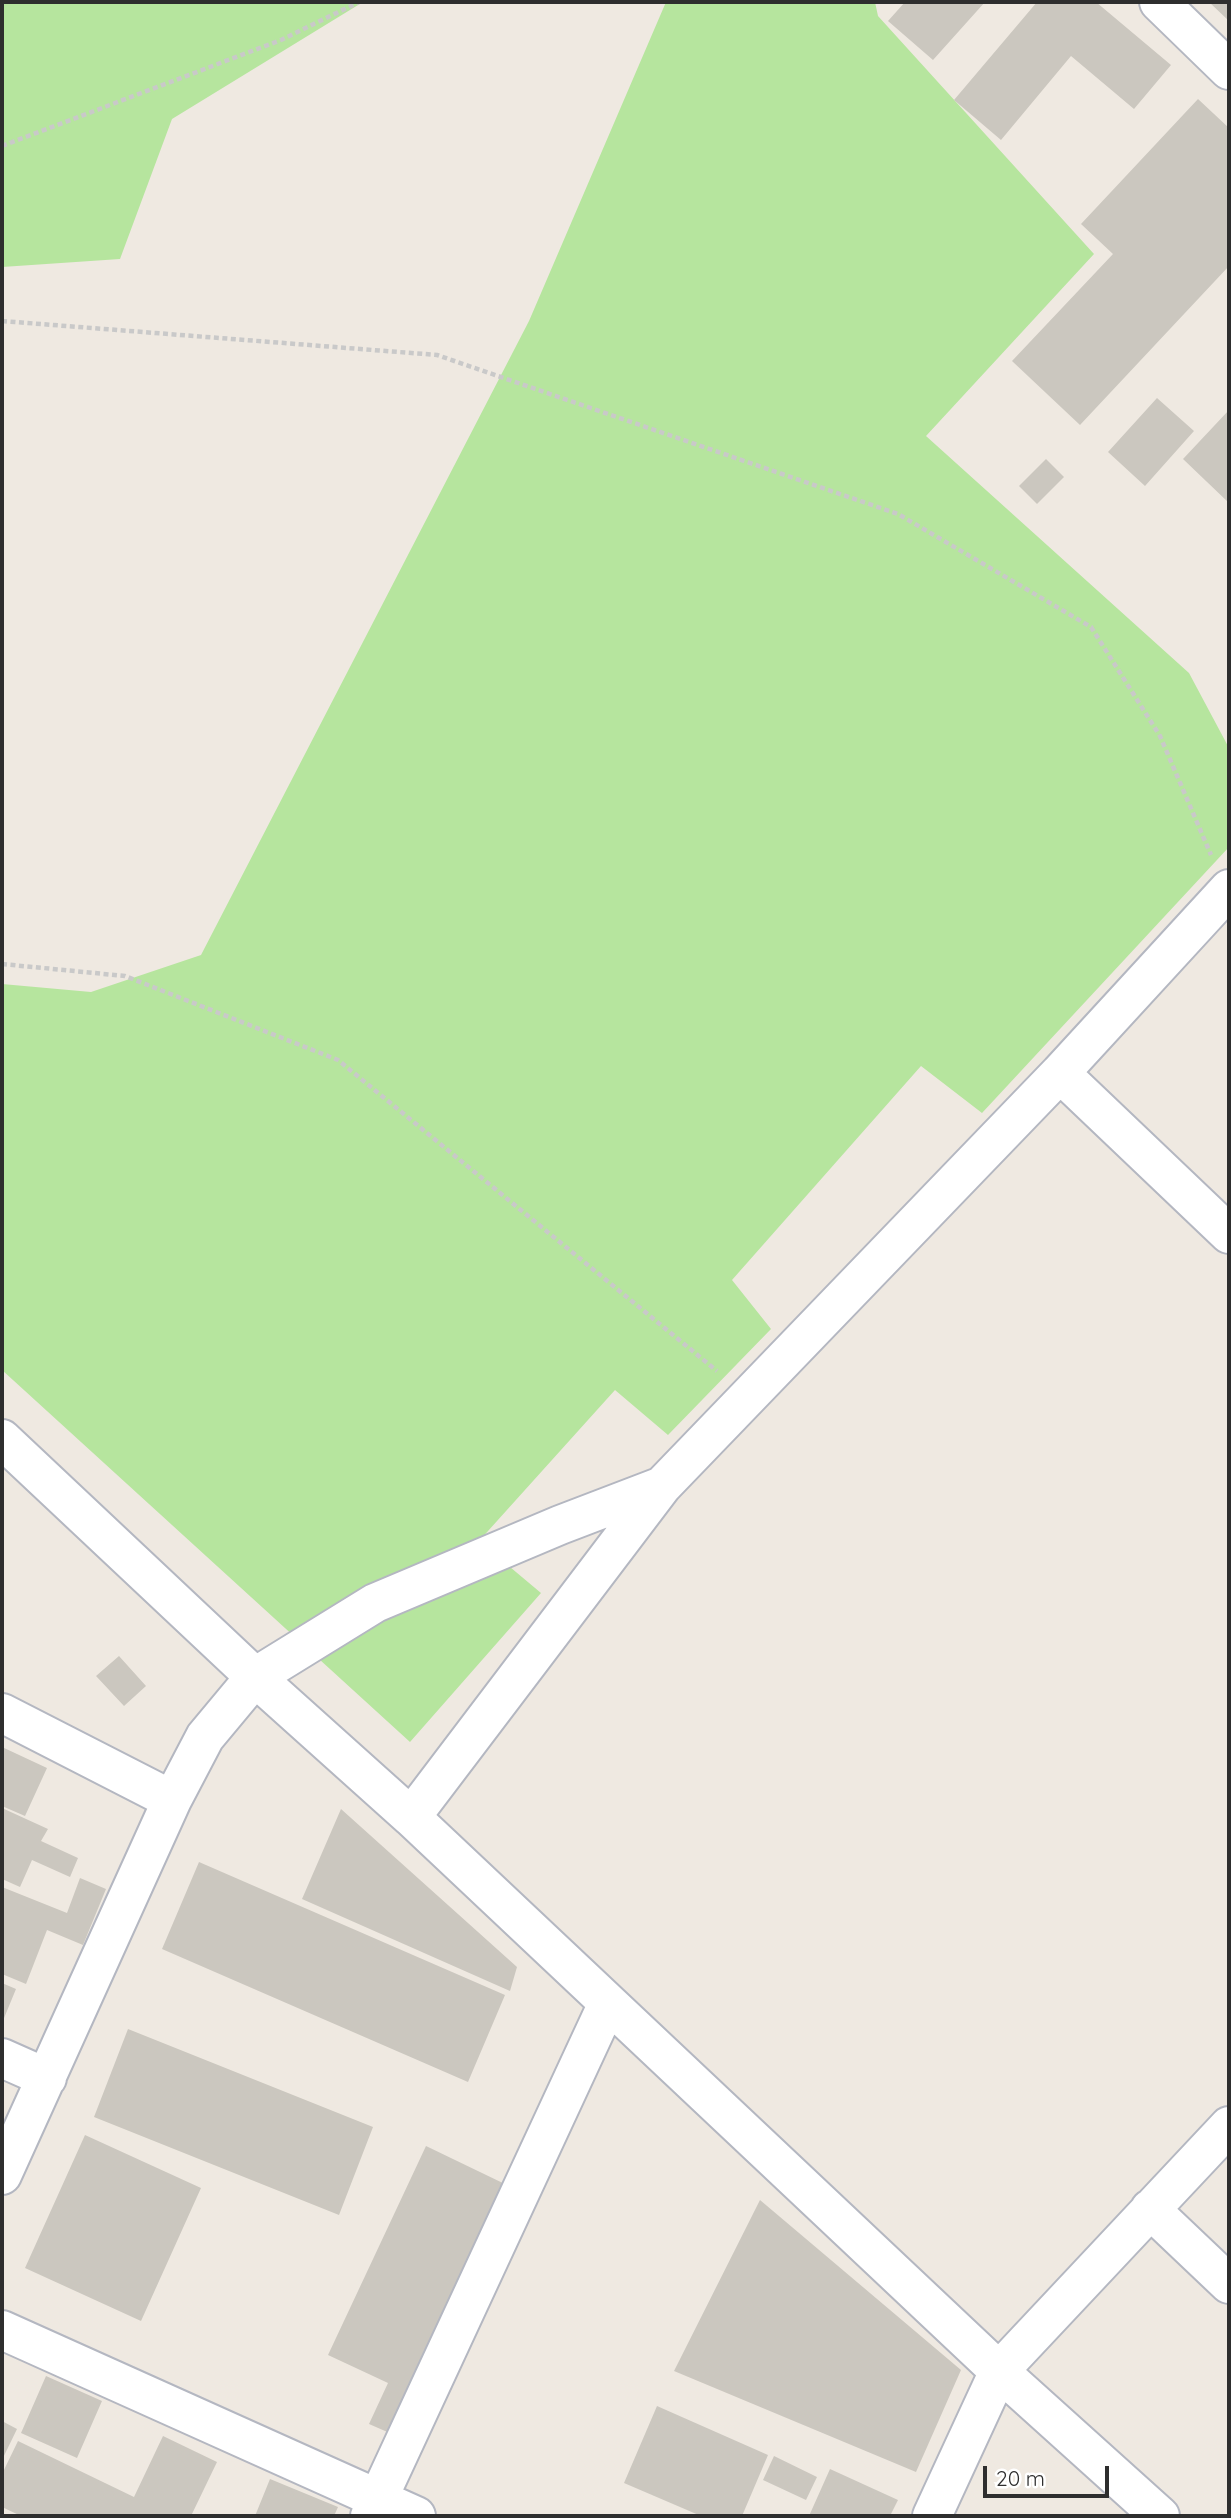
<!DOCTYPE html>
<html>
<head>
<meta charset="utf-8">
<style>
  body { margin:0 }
  #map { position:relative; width:1231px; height:2518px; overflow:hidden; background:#efe9e1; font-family:Quicksand,sans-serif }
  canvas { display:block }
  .frame { position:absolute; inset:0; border:4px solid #2e2e2e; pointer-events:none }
  .scale { position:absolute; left:983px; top:2466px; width:126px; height:32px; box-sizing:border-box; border:4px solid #2e2e2e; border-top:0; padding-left:9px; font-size:21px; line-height:24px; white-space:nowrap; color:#2e2e2e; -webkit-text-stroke:5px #fff; paint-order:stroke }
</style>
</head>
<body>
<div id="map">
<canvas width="1231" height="2518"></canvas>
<div class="frame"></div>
<div class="scale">20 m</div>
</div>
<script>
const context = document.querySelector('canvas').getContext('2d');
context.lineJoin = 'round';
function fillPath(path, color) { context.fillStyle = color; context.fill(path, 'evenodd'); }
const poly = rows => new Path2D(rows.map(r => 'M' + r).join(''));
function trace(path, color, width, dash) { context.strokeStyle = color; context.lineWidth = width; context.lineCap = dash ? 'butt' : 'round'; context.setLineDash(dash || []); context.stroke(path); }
const green = poly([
  [2,2,363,2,172,119,120,259,2,267],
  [666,2,875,2,878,16,1094,254,926,436,1189,673,1229,748,1229,847,982,1113,921,1066,732,1280,771,1329,668,1435,615,1390,479,1541,541,1593,410,1742,2,1370,2,984,91,992,201,955,529,321]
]);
const building = poly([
  [905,2,985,2,933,60,888,21],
  [1037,2,1096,2,1171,65,1134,109,1071,56,1001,140,954,100],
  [1209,2,1229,2,1229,21],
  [1198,99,1229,128,1229,266,1080,425,1012,361,1113,254,1081,224],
  [1157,398,1194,431,1145,486,1108,452],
  [1229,410,1229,503,1183,459],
  [1046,459,1064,477,1037,504,1019,486],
  [119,1656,146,1686,124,1706,96,1676],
  [2,1747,47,1768,25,1816,2,1806],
  [2,1808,48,1829,41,1841,78,1858,70,1877,32,1860,20,1887,2,1879],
  [341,1809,517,1967,510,1991,302,1899],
  [199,1862,505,1995,468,2082,162,1949],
  [80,1878,106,1889,83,1945,47,1930,26,1984,2,1974,2,1887,67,1913],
  [2,1983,16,1989,2,2023],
  [128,2029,373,2127,339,2215,94,2117],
  [85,2135,201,2188,141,2321,25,2268],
  [426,2146,509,2186,392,2434,369,2424,388,2383,328,2355],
  [760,2200,961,2370,916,2472,674,2371],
  [46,2376,102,2401,77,2458,21,2433],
  [657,2406,768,2455,742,2516,701,2516,624,2483],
  [2,2421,17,2429,2,2460],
  [163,2436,217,2462,191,2516,21,2516,2,2507,2,2474,18,2441,134,2497],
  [774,2456,817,2477,806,2500,763,2480],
  [830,2469,898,2500,890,2516,809,2516],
  [270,2479,338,2507,334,2516,255,2516]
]);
const path = poly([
  [2,146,281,40,359,2],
  [2,321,437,355,898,514,1091,627,1160,736,1211,855],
  [2,964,125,976,338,1060,717,1371]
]);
const minor = poly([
  [1159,2,1229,70],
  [1060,1073,1229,1234],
  [2,1439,255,1677,411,1817,999,2371,1160,2516],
  [2,1713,172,1800],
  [411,1817,662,1486],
  [2,2058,47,2078],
  [2,2175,172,1800,205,1737,255,1677,375,1603,560,1525,662,1486,1060,1073,1229,889],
  [1150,2209,1229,2284],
  [2,2330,416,2516],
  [370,2516,608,2003],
  [932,2516,999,2371,1229,2126]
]);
fillPath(green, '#b6e59e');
fillPath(building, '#cbc7bf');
trace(minor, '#b4b7c1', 42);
trace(path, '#c9c9c9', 4.5, [5, 3.5]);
trace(minor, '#fff', 38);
</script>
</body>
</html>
